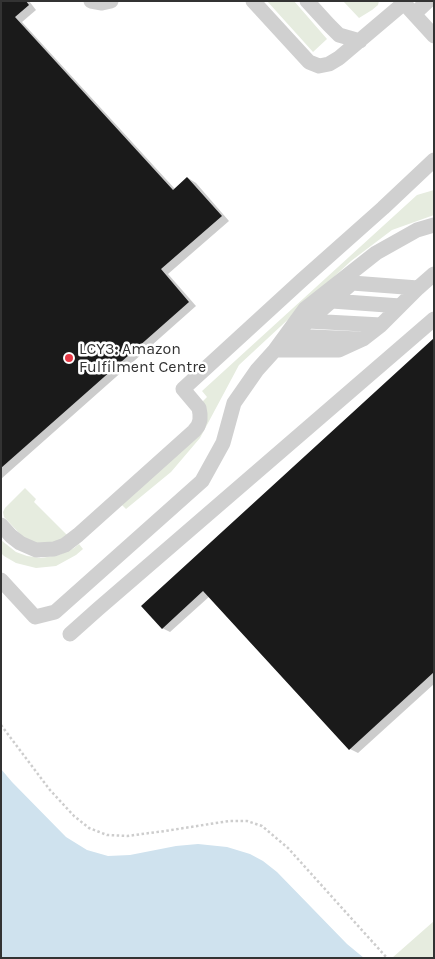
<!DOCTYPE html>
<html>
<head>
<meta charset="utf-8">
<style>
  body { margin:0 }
  #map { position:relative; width:435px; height:959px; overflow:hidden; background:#fff; font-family:Karla,sans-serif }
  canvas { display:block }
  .frame { position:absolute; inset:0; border:2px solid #333; pointer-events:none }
</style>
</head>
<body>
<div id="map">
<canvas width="435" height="959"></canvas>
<div class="frame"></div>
</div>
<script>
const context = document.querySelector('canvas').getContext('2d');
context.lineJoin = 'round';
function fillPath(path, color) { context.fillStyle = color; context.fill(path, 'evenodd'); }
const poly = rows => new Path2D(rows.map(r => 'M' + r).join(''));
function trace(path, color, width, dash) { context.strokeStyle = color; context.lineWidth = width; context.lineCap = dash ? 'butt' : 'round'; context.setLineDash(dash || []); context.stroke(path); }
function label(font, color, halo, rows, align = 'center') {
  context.font = font + ' Karla,sans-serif'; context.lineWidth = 5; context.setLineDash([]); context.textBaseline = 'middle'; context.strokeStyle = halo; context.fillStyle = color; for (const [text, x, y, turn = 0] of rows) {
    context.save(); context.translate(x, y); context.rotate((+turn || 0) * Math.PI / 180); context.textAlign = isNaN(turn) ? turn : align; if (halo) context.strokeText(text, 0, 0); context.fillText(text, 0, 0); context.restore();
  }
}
const green = poly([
  [267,1,294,1,327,39,313,52],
  [343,1,379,1,378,5,372,10,359,18],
  [434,190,434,215,392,230,351,261,239,365,200,438,171,472,126,509,122,505,186,446,202,402,207,397,202,391,417,195],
  [25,488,36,499,34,502,68,536,58,542,37,543,23,537,4,517,3,512,5,508],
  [1,540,16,552,27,556,41,558,59,555,74,548,79,544,83,549,76,555,56,566,36,568,16,563,4,556,1,553],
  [434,921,434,958,392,958]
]);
const water = poly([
  [1,769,12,782,66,837,87,850,108,856,130,855,176,846,198,844,227,847,250,854,263,861,277,872,347,944,364,958,1,958]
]);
const shadow = poly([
  [1,1,29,1,36,10,22,22,175,189,188,178,196,183,229,221,168,274,196,306,1,479],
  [434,340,434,684,358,753,350,749,210,596,170,632,162,628]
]);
const building = poly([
  [1,1,26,1,29,5,15,17,173,190,187,177,222,216,161,269,189,302,1,468],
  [434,338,434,672,349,750,203,591,162,629,141,606]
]);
const path = poly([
  [1,725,50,790,74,816,89,828,107,835,127,836,165,831,229,821,247,821,262,826,288,848,387,958]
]);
const minor = poly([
  [91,1,102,3,111,1],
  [253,1,309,62,319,66,329,64,339,58,404,3],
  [307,1,329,25,339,35,360,41],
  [402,1,434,36],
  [414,14,428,1],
  [332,301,400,306],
  [308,321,381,325],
  [297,331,352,283,418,288],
  [290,336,359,339],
  [275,350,339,350,363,339,381,325,418,288,434,274],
  [1,525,11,536,20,543,36,550,54,549,65,545,78,535,194,431,198,426,200,420,200,414,199,408,183,389,302,280,383,208,434,160],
  [1,580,35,617,55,612,202,481,223,443,234,403,257,370,275,350,305,309,376,253,417,230,434,225],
  [70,634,98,609,434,319]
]);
const markers = [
  [69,358,5,"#e63946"]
];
const poiNames = [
  ["LCY3: Amazon",79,349],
  ["Fulfilment Centre",79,367]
];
fillPath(green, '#e6ecdf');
fillPath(water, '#cfe2ee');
fillPath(shadow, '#0003');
fillPath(building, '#1a1a1a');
trace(path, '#cdcdcd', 2.5, [2.5, 2.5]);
trace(minor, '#d0d0d0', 15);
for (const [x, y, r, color] of markers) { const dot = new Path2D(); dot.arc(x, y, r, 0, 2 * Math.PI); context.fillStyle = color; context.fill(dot); trace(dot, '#fff', 2); }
label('16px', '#333', '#fff', poiNames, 'left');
</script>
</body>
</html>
